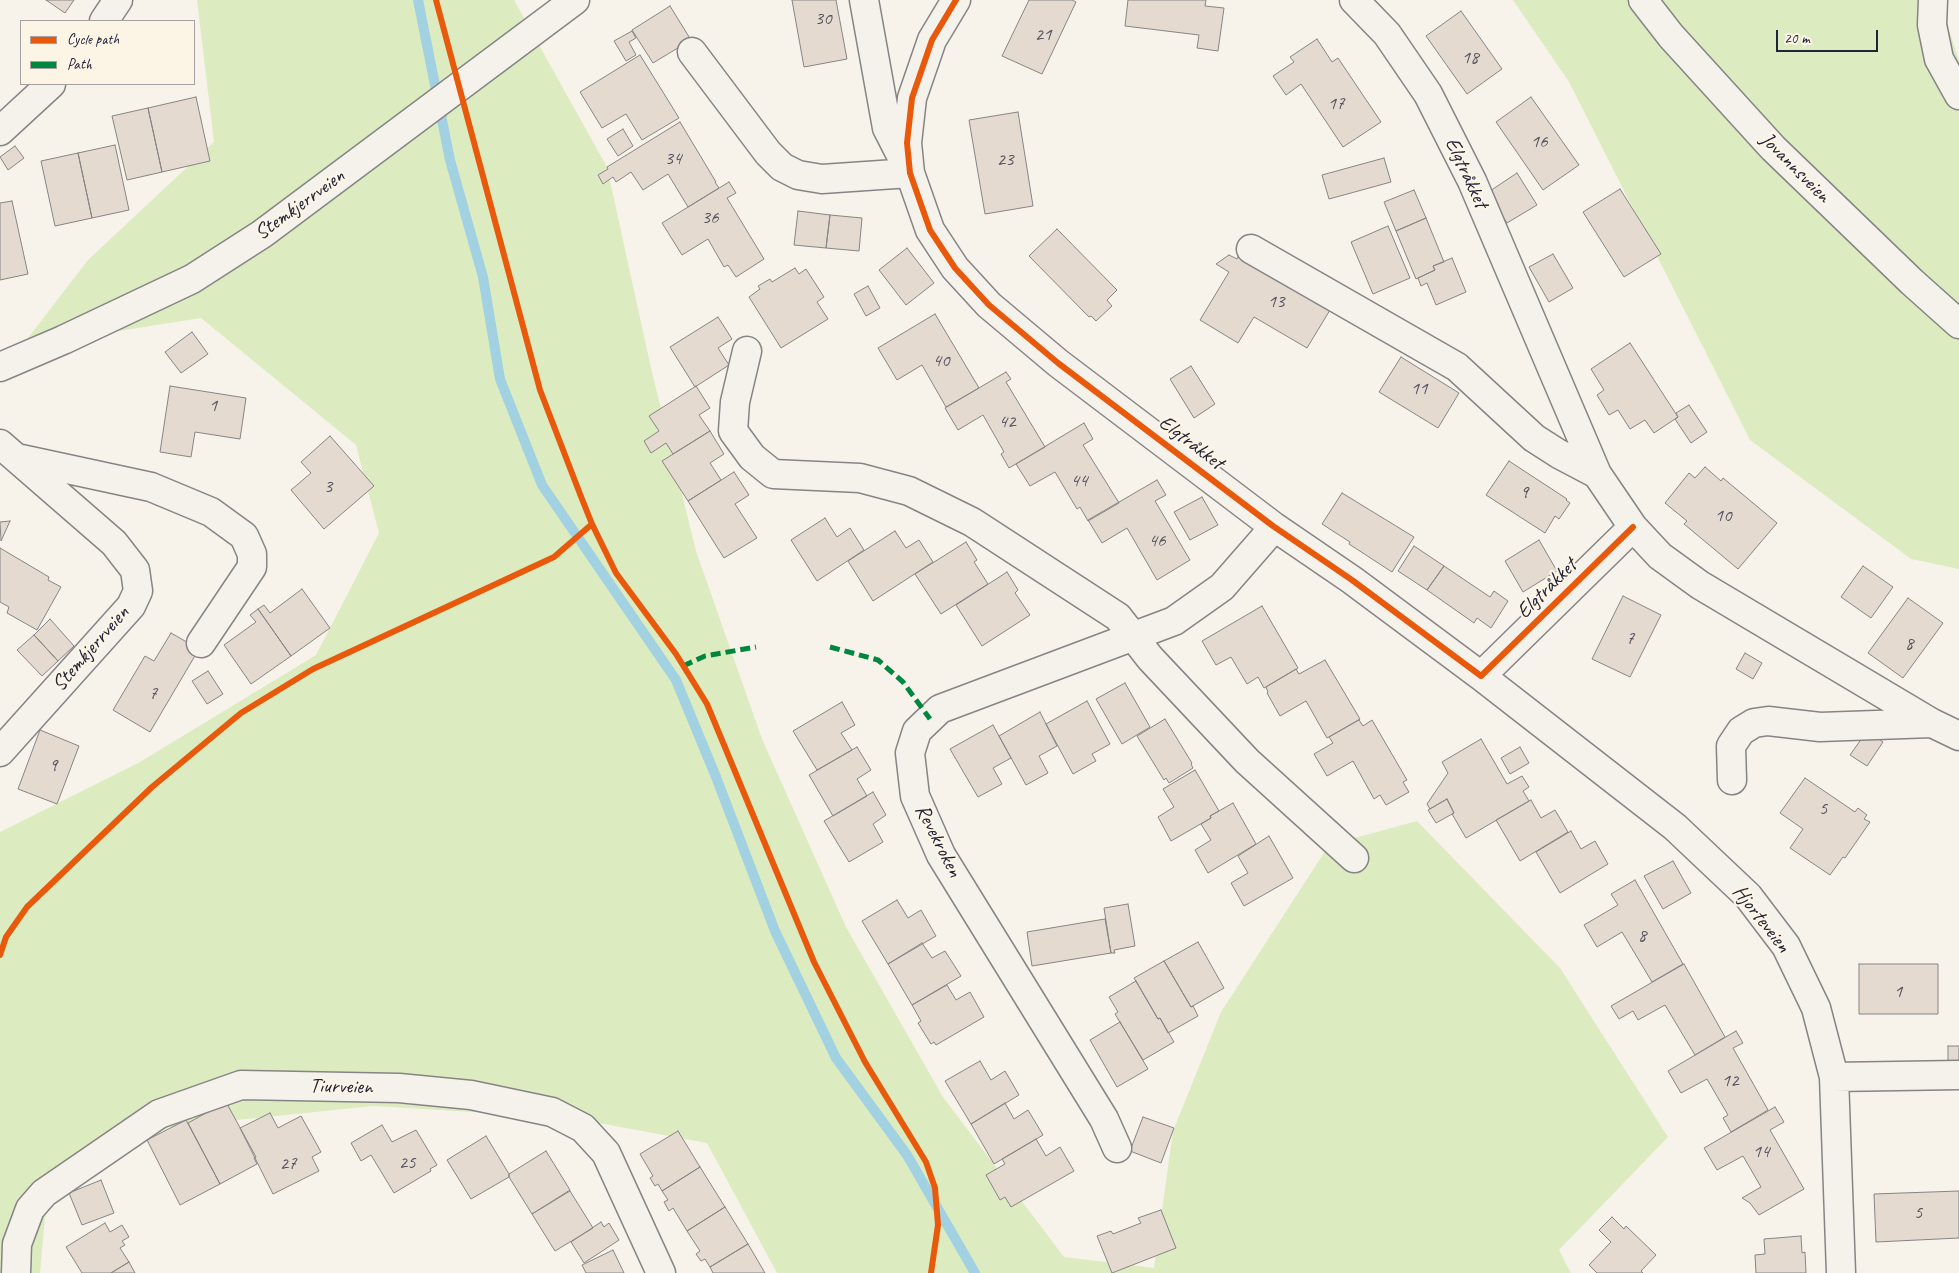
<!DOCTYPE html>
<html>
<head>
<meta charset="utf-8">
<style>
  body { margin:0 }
  #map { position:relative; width:1959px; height:1273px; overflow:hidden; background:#f7f3ea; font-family:Caveat,sans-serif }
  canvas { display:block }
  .legend { position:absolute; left:20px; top:20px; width:175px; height:65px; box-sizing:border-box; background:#fcf5e5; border:1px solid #a5a1a1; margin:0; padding:6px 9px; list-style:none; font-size:15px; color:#22223b }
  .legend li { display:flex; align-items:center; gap:10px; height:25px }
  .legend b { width:25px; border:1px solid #a5a1a1 }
  .scale { position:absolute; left:1776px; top:30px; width:102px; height:22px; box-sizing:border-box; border:2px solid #22223b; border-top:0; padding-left:6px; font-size:15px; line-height:18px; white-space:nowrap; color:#22223b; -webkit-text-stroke:4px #fcf5e5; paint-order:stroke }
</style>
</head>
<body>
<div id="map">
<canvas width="1959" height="1273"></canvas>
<ul class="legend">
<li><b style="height:6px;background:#e8590c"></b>Cycle path</li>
<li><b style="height:6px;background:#00873e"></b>Path</li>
</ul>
<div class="scale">20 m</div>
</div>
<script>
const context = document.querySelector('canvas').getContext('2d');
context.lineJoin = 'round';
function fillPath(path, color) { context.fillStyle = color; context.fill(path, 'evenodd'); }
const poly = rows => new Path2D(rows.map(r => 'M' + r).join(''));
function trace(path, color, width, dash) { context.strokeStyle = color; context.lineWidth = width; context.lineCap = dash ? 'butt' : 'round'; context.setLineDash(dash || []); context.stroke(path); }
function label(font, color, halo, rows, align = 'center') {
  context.font = font + ' Caveat,sans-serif'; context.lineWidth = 4.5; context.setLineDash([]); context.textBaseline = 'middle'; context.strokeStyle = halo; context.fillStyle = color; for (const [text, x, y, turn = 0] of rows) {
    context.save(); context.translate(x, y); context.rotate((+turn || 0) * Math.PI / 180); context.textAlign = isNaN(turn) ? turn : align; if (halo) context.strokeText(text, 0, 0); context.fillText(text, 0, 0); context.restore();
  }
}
const green = poly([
  [197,0,514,0,607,167,651,368,696,551,762,739,846,927,943,1097,1064,1257,1154,1268,1173,1131,1221,1012,1329,845,1417,821,1560,968,1668,1137,1559,1250,1571,1273,777,1273,707,1143,572,1118,373,1106,170,1127,48,1183,40,1273,0,1273,0,832,140,762,316,655,379,533,356,445,201,318,81,337,28,338,88,260,214,142],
  [1513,0,1947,0,1948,27,1959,60,1959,569,1911,559,1750,440,1569,82]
]);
const stream = poly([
  [418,0,450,160,483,277,500,379,542,485,676,680,716,777,775,931,836,1058,907,1155,975,1273]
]);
const building = poly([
  [46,0,74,0,65,13,46,0],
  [792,0,836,0,847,59,804,67,792,0],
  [1029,0,1072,0,1076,2,1042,74,1002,56,1029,0],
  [1128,0,1206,0,1205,6,1224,8,1218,51,1197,48,1199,35,1125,26,1128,0],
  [670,6,691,40,653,63,632,30,670,6],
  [1461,11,1502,69,1467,94,1426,36,1461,11],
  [632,31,636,38,629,42,636,55,626,61,614,41,632,31],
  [1317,39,1332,62,1338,58,1381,122,1343,147,1301,84,1286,95,1273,76,1294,62,1290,57,1317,39],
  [640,55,679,118,642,140,626,114,602,128,580,92,640,55],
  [196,97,210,161,162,172,148,108,196,97],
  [1531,97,1579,165,1543,190,1496,122,1531,97],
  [148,108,162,172,127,180,112,116,148,108],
  [1018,112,1033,206,985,214,969,120,1018,112],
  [680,122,716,182,715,182,719,188,688,207,668,174,643,190,631,172,616,182,613,177,603,184,598,175,608,169,607,167,680,122],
  [623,129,633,146,618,156,607,139,623,129],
  [115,145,129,210,92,218,78,153,115,145],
  [15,146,24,158,8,170,0,157,15,146],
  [78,153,92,218,55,226,41,161,78,153],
  [1384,158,1391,182,1329,199,1322,175,1384,158],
  [1517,173,1537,205,1507,223,1487,193,1517,173],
  [729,182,736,193,727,198,764,259,736,277,728,265,724,267,708,239,682,255,662,223,729,182],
  [1620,189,1661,254,1624,277,1583,212,1620,189],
  [1414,190,1426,218,1396,231,1384,202,1414,190],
  [12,201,28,274,0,280,0,203,12,201],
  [798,211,830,215,826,248,794,245,798,211],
  [830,215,862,218,859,251,826,248,830,215],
  [1426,218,1444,262,1433,266,1435,270,1416,279,1396,231,1426,218],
  [1388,226,1410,278,1373,294,1351,242,1388,226],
  [1057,229,1117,290,1107,300,1112,306,1096,321,1091,316,1089,317,1029,256,1057,229],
  [907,248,934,283,906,305,879,270,907,248],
  [1553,254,1573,288,1549,302,1529,267,1553,254],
  [1229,255,1237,259,1239,255,1330,310,1307,348,1254,317,1238,343,1200,320,1229,272,1216,264,1229,255],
  [1452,258,1466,292,1436,305,1427,283,1421,286,1418,278,1435,270,1433,266,1452,258],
  [795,268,799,274,806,269,824,297,817,302,828,319,781,348,749,297,760,289,758,286,770,279,772,282,795,268],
  [868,286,880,308,866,316,854,294,868,286],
  [935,314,979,388,946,407,922,365,897,380,878,348,935,314],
  [718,317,732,339,718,348,729,365,695,387,670,347,718,317],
  [192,332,208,354,181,373,165,352,192,332],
  [1630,343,1678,417,1654,433,1645,420,1630,429,1618,410,1609,415,1597,395,1604,390,1591,369,1630,343],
  [1401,357,1459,393,1438,428,1379,392,1401,357],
  [1191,366,1215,404,1194,418,1170,379,1191,366],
  [1006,372,1011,379,1006,382,1045,447,1009,468,1001,454,1004,452,983,415,958,430,945,408,1006,372],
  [170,386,246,398,240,439,195,432,191,457,160,452,170,386],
  [696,386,710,408,699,415,710,431,673,454,666,443,651,453,644,441,659,431,649,416,696,386],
  [1689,405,1707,432,1691,443,1675,419,1678,417,1676,413,1689,405],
  [1084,423,1093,439,1083,445,1119,503,1088,521,1080,507,1077,509,1055,472,1030,486,1016,464,1084,423],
  [710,431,724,454,710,463,721,480,688,501,662,461,710,431],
  [330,436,374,486,324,529,291,490,311,473,301,462,330,436],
  [1509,461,1567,499,1566,500,1570,503,1559,519,1555,516,1545,533,1486,495,1509,461],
  [1705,467,1721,481,1723,478,1777,523,1738,569,1684,524,1687,521,1665,503,1689,473,1695,478,1705,467],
  [734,472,749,495,735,504,757,538,724,558,688,501,734,472],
  [1157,480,1166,495,1155,501,1190,560,1157,580,1127,528,1102,543,1088,520,1157,480],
  [1342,493,1414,537,1392,572,1349,544,1350,542,1322,524,1342,493],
  [1202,497,1218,525,1190,540,1174,512,1202,497],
  [825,518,837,537,850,528,864,550,817,581,791,540,825,518],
  [10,521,1,541,0,522,10,521],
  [895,531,906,548,919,540,933,562,873,601,848,561,895,531],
  [1539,540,1557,571,1523,592,1505,561,1539,540],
  [966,542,977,560,974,562,988,584,941,614,915,574,966,542],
  [1414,546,1444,566,1427,590,1398,571,1414,546],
  [0,548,49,577,48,580,61,587,37,630,7,613,9,607,0,602,0,548],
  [1444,566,1490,597,1494,591,1508,601,1491,628,1477,618,1474,623,1427,590,1444,566],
  [1863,566,1893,587,1871,618,1841,597,1863,566],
  [1007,572,1018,590,1015,593,1030,615,982,646,956,605,1007,572],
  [302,589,330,628,291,656,258,609,264,605,270,613,302,589],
  [1623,596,1661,615,1630,677,1592,659,1623,596],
  [1908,598,1943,623,1903,678,1868,653,1908,598],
  [1262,606,1298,668,1264,688,1258,677,1247,684,1231,657,1216,665,1202,641,1262,606],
  [258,609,291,656,251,684,224,645,256,622,250,615,258,609],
  [50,619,74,646,58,661,34,635,50,619],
  [171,633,199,649,150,732,113,710,145,656,154,661,171,633],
  [34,635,58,661,42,676,17,650,34,635],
  [1745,653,1762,663,1753,679,1736,669,1745,653],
  [1325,660,1360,719,1327,738,1306,701,1280,716,1267,693,1268,692,1266,687,1296,669,1299,674,1325,660],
  [208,671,223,694,207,704,192,681,208,671],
  [1125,683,1150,727,1122,744,1096,699,1125,683],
  [1087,701,1110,744,1092,754,1096,761,1073,774,1046,724,1087,701],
  [842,702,855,725,841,733,852,750,817,770,793,731,842,702],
  [1040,712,1057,746,1039,756,1048,773,1026,785,999,736,1040,712],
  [1165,719,1192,763,1191,764,1193,768,1169,783,1166,778,1164,780,1137,736,1165,719],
  [1359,720,1363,726,1372,720,1407,780,1403,782,1409,792,1386,805,1380,795,1374,799,1353,761,1327,776,1314,754,1333,743,1329,737,1359,720],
  [993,725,1011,758,993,768,1002,784,978,797,950,749,993,725],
  [40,730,79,746,57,804,18,789,40,730],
  [1867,731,1883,742,1867,766,1850,755,1867,731],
  [1481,739,1507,784,1522,776,1529,787,1523,791,1529,801,1466,838,1452,814,1454,813,1447,799,1430,809,1427,804,1448,773,1442,762,1481,739],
  [857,747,871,770,857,779,867,796,833,816,809,775,857,747],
  [1520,747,1529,763,1510,774,1501,758,1520,747],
  [1195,770,1219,811,1210,816,1211,818,1171,841,1158,817,1174,807,1163,789,1195,770],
  [1805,778,1855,812,1858,808,1867,815,1864,819,1870,822,1845,858,1843,857,1830,875,1790,848,1803,829,1780,813,1805,778],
  [873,792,886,815,873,824,883,842,849,862,824,821,873,792],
  [1447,799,1454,813,1436,823,1428,810,1447,799],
  [1531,800,1541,818,1555,810,1568,832,1520,861,1496,820,1531,800],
  [1233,803,1256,844,1208,873,1195,850,1211,840,1201,824,1211,818,1210,816,1233,803],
  [1571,831,1581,849,1595,841,1608,864,1560,893,1536,852,1571,831],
  [1269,836,1293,878,1244,906,1231,883,1248,873,1238,856,1269,836],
  [1673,861,1691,893,1663,909,1644,876,1673,861],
  [1635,880,1683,964,1652,982,1622,932,1597,947,1584,925,1618,905,1611,894,1635,880],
  [897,900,908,918,921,910,936,936,888,964,862,921,897,900],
  [1128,904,1135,946,1114,950,1115,953,1111,953,1104,908,1128,904],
  [1105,919,1111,953,1032,966,1027,932,1105,919],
  [1198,942,1224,988,1191,1007,1164,961,1198,942],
  [922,943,932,958,945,951,961,976,912,1005,888,964,922,943],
  [1164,961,1191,1007,1193,1006,1198,1016,1168,1033,1160,1018,1158,1019,1134,978,1164,961],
  [1684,964,1725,1037,1695,1055,1665,1005,1638,1020,1633,1011,1619,1019,1611,1006,1684,964],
  [1859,964,1938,964,1938,1014,1859,1014,1859,964],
  [1136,981,1158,1019,1160,1018,1174,1042,1143,1060,1115,1014,1118,1012,1109,997,1136,981],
  [947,985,956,1000,970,992,984,1017,936,1045,934,1042,931,1044,918,1023,921,1021,912,1005,947,985],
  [1120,1022,1148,1069,1117,1087,1090,1040,1120,1022],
  [1736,1031,1743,1043,1733,1048,1768,1110,1731,1132,1723,1118,1728,1115,1707,1079,1681,1093,1668,1071,1736,1031],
  [1948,1046,1959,1046,1959,1066,1948,1066,1948,1046],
  [980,1061,991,1080,1005,1071,1019,1095,971,1124,945,1081,980,1061],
  [226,1102,256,1157,254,1158,257,1164,220,1184,188,1123,226,1102],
  [1005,1103,1014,1119,1028,1110,1043,1135,994,1164,971,1124,1005,1103],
  [1775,1107,1784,1122,1770,1130,1804,1189,1759,1215,1750,1203,1742,1198,1761,1187,1743,1156,1717,1170,1704,1148,1775,1107],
  [270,1113,278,1128,301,1116,321,1152,312,1157,319,1171,273,1194,240,1128,270,1113],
  [1143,1117,1174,1128,1161,1163,1130,1151,1143,1117],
  [186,1120,220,1184,180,1205,147,1140,186,1120],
  [382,1125,392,1142,416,1130,437,1165,430,1169,431,1171,394,1193,371,1155,361,1161,351,1143,382,1125],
  [678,1131,700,1167,662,1191,658,1184,655,1186,650,1178,653,1176,640,1154,678,1131],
  [486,1136,509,1174,509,1177,471,1199,447,1160,486,1136],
  [1036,1139,1046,1156,1060,1147,1074,1171,1011,1207,1005,1197,1000,1200,986,1175,1005,1164,1002,1159,1036,1139],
  [546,1151,570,1190,532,1214,509,1177,509,1174,546,1151],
  [700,1167,725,1207,687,1231,673,1208,669,1211,664,1202,668,1200,662,1191,700,1167],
  [101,1180,114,1213,82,1225,69,1193,101,1180],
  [570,1191,593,1228,555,1251,532,1214,570,1191],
  [1959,1191,1959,1238,1876,1242,1874,1194,1959,1191],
  [725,1207,748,1244,710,1267,705,1259,701,1261,696,1254,700,1251,687,1231,725,1207],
  [1161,1210,1176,1248,1112,1273,1097,1236,1111,1231,1113,1234,1141,1223,1138,1218,1161,1210],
  [1612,1217,1624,1229,1626,1226,1656,1255,1641,1271,1643,1273,1597,1273,1589,1265,1611,1242,1599,1230,1612,1217],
  [601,1222,604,1227,609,1223,619,1240,584,1263,571,1242,601,1222],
  [105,1223,110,1232,122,1225,129,1237,122,1241,125,1245,120,1248,129,1262,111,1273,82,1273,66,1247,105,1223],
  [1801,1236,1802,1253,1805,1252,1806,1273,1756,1273,1755,1255,1765,1254,1764,1239,1801,1236],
  [748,1244,765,1273,713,1273,710,1267,748,1244],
  [613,1250,624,1273,586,1273,582,1265,613,1250],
  [129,1262,135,1273,111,1273,129,1262]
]);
const minor = poly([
  [956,0,932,40,912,98,907,143,910,173,930,230,955,268,989,305,1058,363,1273,526,1352,580,1481,676,1633,527],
  [1354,0,1387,34,1428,94,1472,181,1597,474,1633,527,1660,556,1700,585,1932,723,1959,736],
  [1643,0,1671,36,1773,148,1912,282,1959,324],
  [1933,0,1932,25,1939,59,1959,95],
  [104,21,118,0],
  [692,52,768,153,782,167,798,175,822,179,910,173,887,128,864,0],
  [0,131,51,84],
  [1251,249,1457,367,1534,438,1559,454,1597,474],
  [747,351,735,402,733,431,752,457,773,474,860,478,909,491,972,522,1118,617,1150,658,1247,761,1354,858],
  [0,367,63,340,192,279,262,234,575,0],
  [0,444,114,543,135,570,138,591,131,606,0,752],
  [21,459,151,487,211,512,244,536,252,554,252,567,201,643],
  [1481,676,1675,827,1748,896,1786,946,1816,1008,1834,1077,1841,1273],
  [1732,780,1731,746,1741,731,1754,723,1768,721,1820,727,1932,723],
  [1834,1077,1959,1075],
  [1117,1148,1104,1119,941,855,915,796,910,753,917,731,940,709,1174,621,1222,587,1270,532,1273,526],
  [16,1273,17,1244,30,1209,44,1193,159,1114,241,1085,399,1088,471,1095,552,1112,583,1128,606,1153,661,1273]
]);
const quiet = poly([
  [830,647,878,660,903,682,930,719],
  [683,666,705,656,756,647]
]);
const cycleway = poly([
  [436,0,540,390,580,494,592,524,616,573,676,654,707,704,814,962,865,1062,926,1162,935,1188,938,1225,931,1273],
  [956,0,932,40,912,98,907,143,910,173,930,230,955,268,989,305,1058,363,1273,526,1352,580,1481,676,1633,527],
  [0,955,6,937,27,907,152,787,241,713,313,669,554,557,592,524]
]);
const numberNames = [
  ["30",823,19],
  ["21",1043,35],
  ["18",1470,58],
  ["17",1336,104],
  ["16",1539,142],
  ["34",673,159],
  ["23",1005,160],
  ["36",710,218],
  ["13",1276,302],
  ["40",941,361],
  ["11",1419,389],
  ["1",213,406],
  ["42",1007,422],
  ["44",1079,481],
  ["3",328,487],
  ["9",1524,493],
  ["10",1723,516],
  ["46",1157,541],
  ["7",1630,639],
  ["8",1909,644],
  ["7",153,694],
  ["9",53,766],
  ["5",1823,809],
  ["8",1642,936],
  ["1",1898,992],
  ["12",1730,1081],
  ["14",1761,1152],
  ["25",407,1163],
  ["27",288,1164],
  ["5",1918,1213]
];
const streetNames = [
  ["Jovannsveien",1795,168,45],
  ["Elgtråkket",1466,173,65],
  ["Stemkjerrveien",300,205,-36],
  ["Elgtråkket",1191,443,37],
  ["Elgtråkket",1547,589,-45],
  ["Stemkjerrveien",91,649,-49],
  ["Revekroken",938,841,63],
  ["Hjorteveien",1761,919,52],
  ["Tiurveien",341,1087,1]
];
fillPath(green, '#dcecc0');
trace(stream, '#a2d1e2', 10);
fillPath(building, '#e5dad0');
trace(building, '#868485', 1);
trace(minor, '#868485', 31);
trace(minor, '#f5f2ec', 28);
trace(quiet, '#00873e', 5, [10, 5]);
trace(cycleway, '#e8590c', 6);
label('19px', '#545161', null, numberNames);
label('21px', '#22223b', '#fcf5e5', streetNames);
</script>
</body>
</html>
